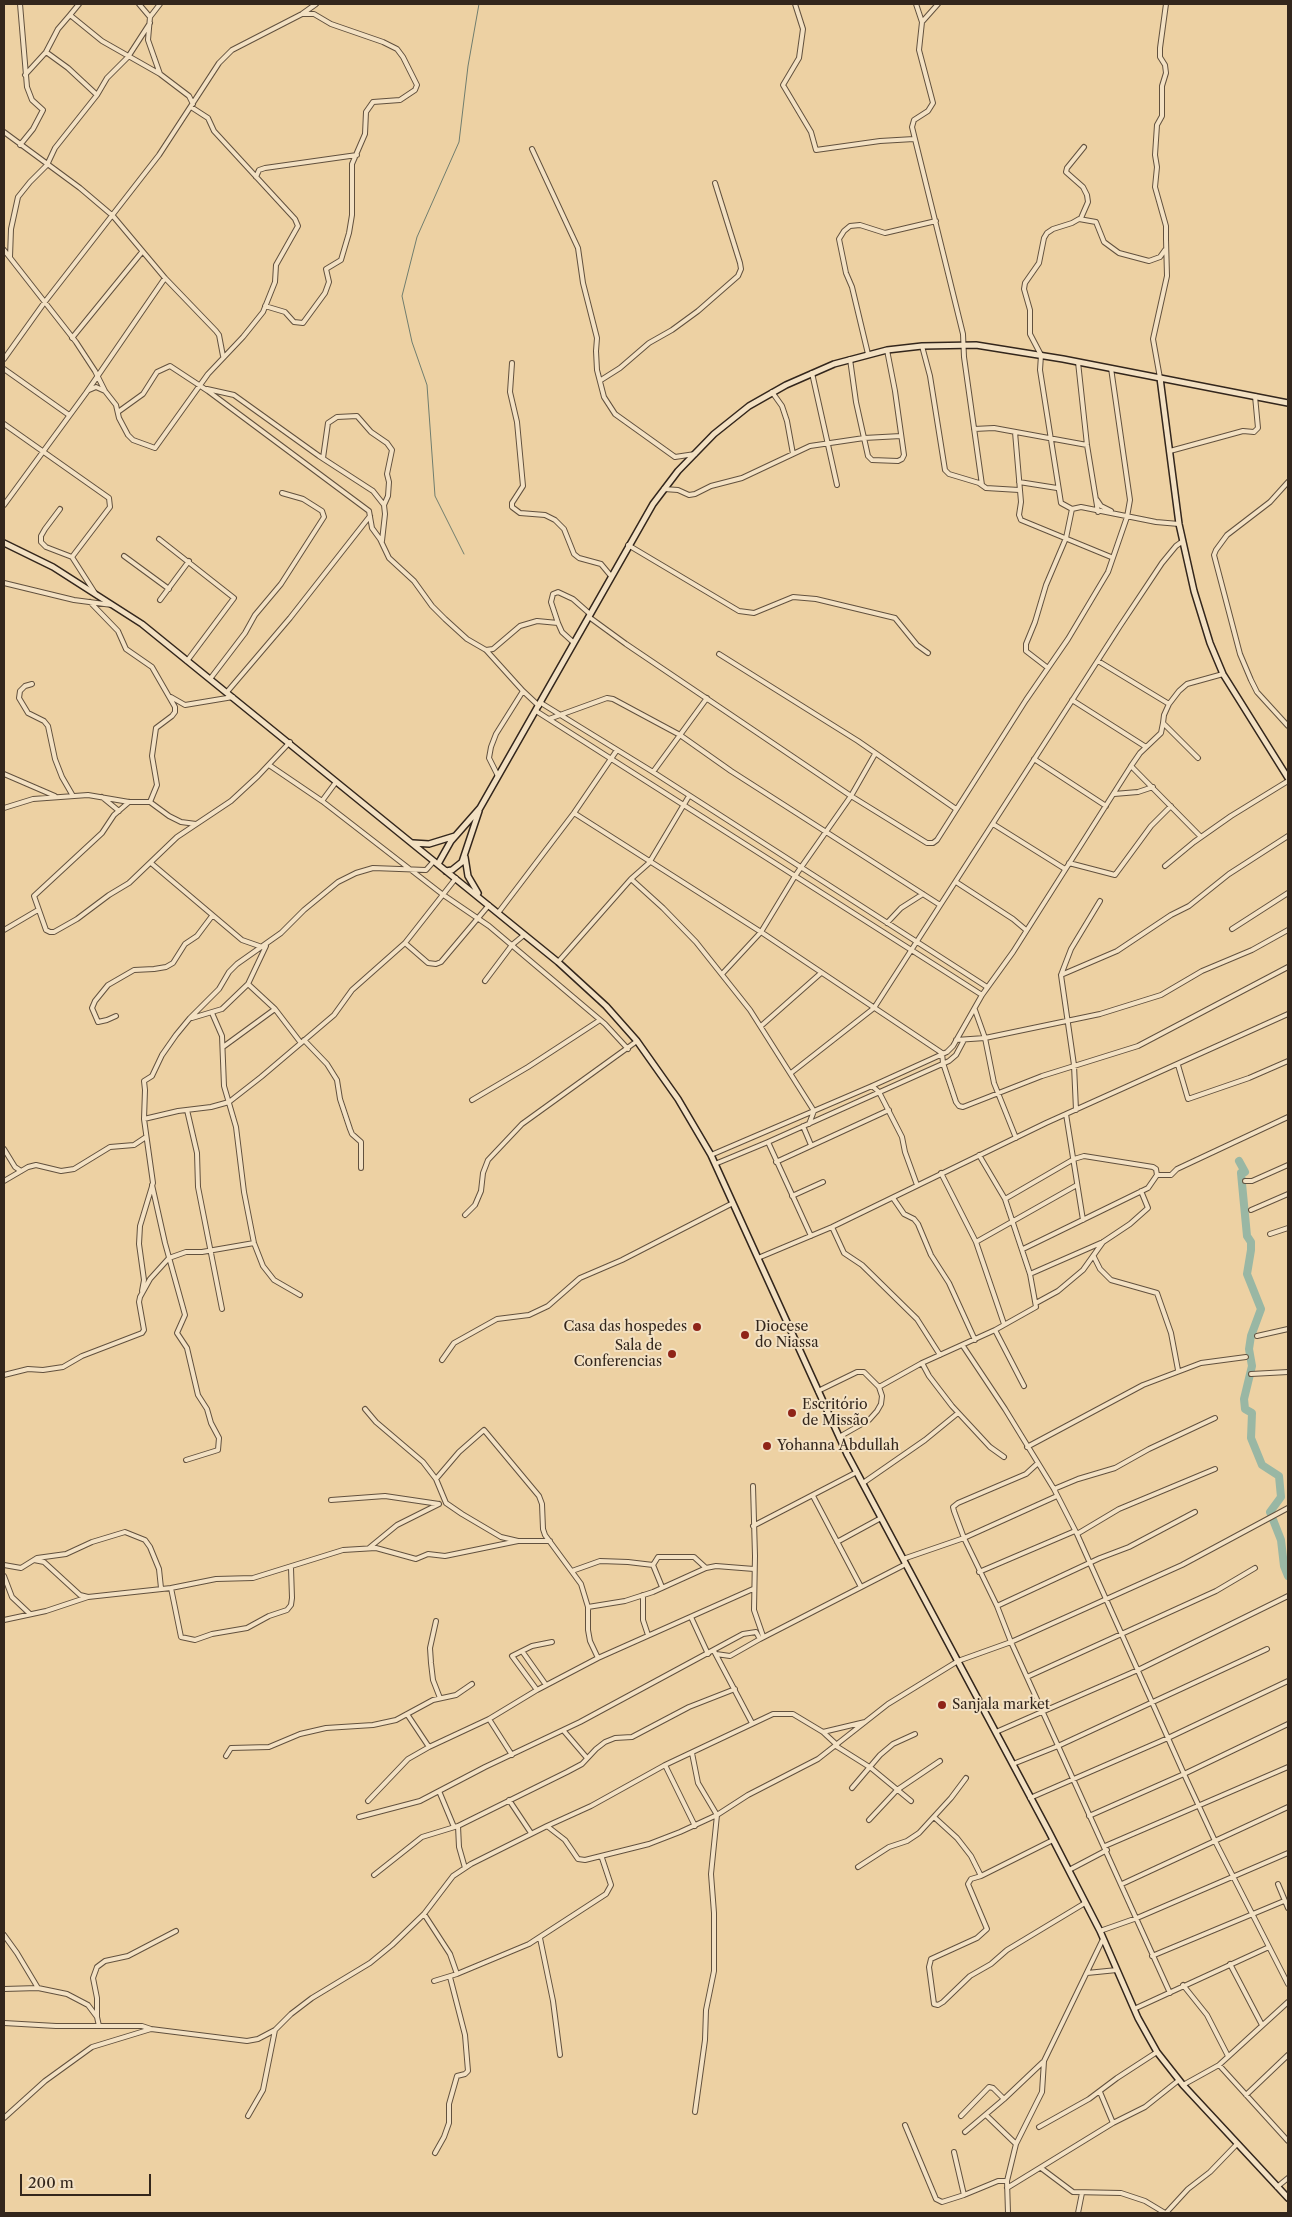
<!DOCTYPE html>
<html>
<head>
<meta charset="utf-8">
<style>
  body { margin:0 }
  #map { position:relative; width:1292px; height:2217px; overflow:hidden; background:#edd1a3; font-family:"Libre Caslon Text",serif }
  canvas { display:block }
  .frame { position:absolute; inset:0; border:5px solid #33261c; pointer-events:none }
  .scale { position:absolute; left:20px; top:2174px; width:131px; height:22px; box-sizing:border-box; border:2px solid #33261c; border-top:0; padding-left:6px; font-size:15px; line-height:18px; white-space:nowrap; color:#33261c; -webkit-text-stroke:4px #f3e1c3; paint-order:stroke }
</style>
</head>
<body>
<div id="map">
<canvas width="1292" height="2217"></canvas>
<div class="frame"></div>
<div class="scale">200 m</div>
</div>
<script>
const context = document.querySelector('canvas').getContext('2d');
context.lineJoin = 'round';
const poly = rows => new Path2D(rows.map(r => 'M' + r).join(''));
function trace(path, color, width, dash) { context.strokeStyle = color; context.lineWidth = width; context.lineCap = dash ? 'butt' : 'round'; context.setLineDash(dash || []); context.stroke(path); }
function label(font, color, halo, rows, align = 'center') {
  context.font = font + ' "Libre Caslon Text",serif'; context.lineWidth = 4; context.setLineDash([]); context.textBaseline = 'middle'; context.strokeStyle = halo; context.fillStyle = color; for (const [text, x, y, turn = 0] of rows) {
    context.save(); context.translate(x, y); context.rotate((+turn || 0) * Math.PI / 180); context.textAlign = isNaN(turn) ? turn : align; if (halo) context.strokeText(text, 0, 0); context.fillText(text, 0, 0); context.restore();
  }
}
const stream = poly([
  [464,554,435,496,427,385,412,342,402,296,417,237,459,142,468,66,479,4]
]);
const river = poly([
  [1239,1161,1245,1172,1241,1173,1247,1236,1251,1242,1251,1250,1247,1274,1261,1309,1251,1336,1249,1349,1252,1366,1244,1399,1245,1409,1252,1413,1251,1438,1262,1465,1279,1476,1281,1497,1270,1512,1281,1540,1284,1566,1288,1576]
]);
const street = poly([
  [20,4,27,87,32,100,43,110,33,129,20,145],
  [79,4,70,15,102,41,160,74,189,96,193,104],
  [139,4,150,17,148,40,160,74],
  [795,4,803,29,799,58,783,85,811,132,816,150,880,141,914,139],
  [916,4,922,22,919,50,933,103,928,111,914,120,912,127,963,334,964,357,982,485],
  [150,17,160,4],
  [922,22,938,4],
  [25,75,46,52,58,29,70,15],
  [97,95,107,78,128,57,150,23],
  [4,132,80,188,113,216,165,278,216,331,219,335,223,356],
  [532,149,578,248,583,283,597,338,596,351,597,370,604,397,615,414,675,457,695,454],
  [256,177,259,170,265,168,357,155],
  [1081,218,1088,202,1087,195,1083,187,1066,172,1067,168,1084,147],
  [4,250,76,342,95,371,105,391,116,405,119,418,128,435,133,440,155,448,208,374,243,337,263,312,275,282,276,265,298,226,295,219,214,131,208,118,191,107],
  [1165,250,1160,257,1149,261,1119,253,1104,242,1096,222,1079,219,1072,223,1053,229,1047,233,1044,238,1039,263,1025,283,1024,289,1030,310,1030,334,1041,355,1040,370,1061,503,1072,509,1081,507,1156,522,1179,524],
  [10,257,11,229,18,197,30,182,47,165,55,148,97,95,68,68,46,52],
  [265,306,285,312,294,322,303,323,325,293,329,282,326,269,341,260,349,233,352,215,352,164,365,134,366,112,373,102,400,100,415,90,417,85,403,57,397,49,383,42,331,24,314,14,302,14],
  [72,338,142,252],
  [922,346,930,376,945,470,949,474,979,483,986,488,1019,490],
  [868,354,852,287,846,273,839,239,844,231,850,226,860,225,885,233,936,221],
  [4,359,44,303,159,155,219,63,232,50,302,14,316,4],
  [850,359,856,402,868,456,872,460,898,461,902,459,904,455,895,391,887,350],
  [1078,362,1087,445,1098,512],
  [512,363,510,392,517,422,523,486,512,503,512,507,520,513,545,515,555,520,564,529,574,554,579,558,601,564,611,576],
  [4,369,69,415],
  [812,373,837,485],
  [1160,378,1153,339,1167,276,1166,239,1166,226,1155,187,1157,167,1155,155,1157,125,1162,116,1162,86,1166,73,1165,65,1160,57,1160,48,1166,4],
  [601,380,620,368,649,343,672,330,698,311,738,276,741,269,740,263,715,183],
  [207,389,234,395,319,456,373,491,384,505,385,514,382,541],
  [89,390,96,387,105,391],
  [772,392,782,406,787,421,793,454],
  [118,412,143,394,157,372,170,366,208,391,369,511,372,528,380,539,389,558,414,581,432,606,445,619,467,639,486,650,523,691,496,734,491,747,489,758,498,776],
  [4,424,109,498,110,507,72,557],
  [974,429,994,428,1087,445],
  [1015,432,1021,502,1019,515,1021,520,1111,557],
  [1170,451,1243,431,1254,432,1258,428,1255,396],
  [323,458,328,423,337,417,357,416,371,432,387,443,392,450,387,474,389,482,388,496,384,505],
  [1019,482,1057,488],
  [1288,482,1270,502,1227,535,1216,550,1214,555,1240,654,1251,680,1257,692,1288,726],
  [664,489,678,490,689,495,695,494,711,486,742,478,810,446,864,438,901,436],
  [1097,500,1101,506,1111,511],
  [4,505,86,393,165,278],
  [60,509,45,529,41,536,41,542,46,547,72,557,95,593],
  [159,539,234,598,187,661],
  [628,545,739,611,754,613,793,597,816,599,895,618,917,645,928,653],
  [124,556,169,589],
  [4,583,74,600,112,605],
  [160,600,189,561],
  [90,602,118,631,126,649,152,667,175,707,175,712,172,716,156,728,152,756,157,785,150,802],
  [589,617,626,644,851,796,927,843,933,843,937,840,1026,700,1068,639,1108,572,1127,517,1130,500,1111,368],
  [558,623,551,602,553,594,558,592,573,599,590,614],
  [486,650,493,649,520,626,537,621,558,623,562,632,574,643],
  [719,654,858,741,956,809],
  [1098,661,1169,704],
  [1048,668,1026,651,1026,644,1035,622,1046,585,1066,538,1072,509],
  [210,679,245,633,255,615,281,584,324,517,322,511,303,499,282,493],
  [32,684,25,686,20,691,19,698,28,713,44,721,48,726,55,759,62,777,73,796],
  [523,691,539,706],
  [227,692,290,618,370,516],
  [171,697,185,705,233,697],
  [1072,700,1146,747],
  [541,703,653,772,987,987],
  [536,711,982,995],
  [549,719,607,698,613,699,680,735,707,698],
  [1198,758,1163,723,1164,715,1169,704,1179,691,1187,684,1223,674],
  [1034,759,1106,806],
  [269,765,322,801,442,894,489,926,605,1024,628,1049],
  [1131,766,1201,837],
  [653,772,680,735,731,771,940,905],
  [4,774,55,796],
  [1114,794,1138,792,1153,787],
  [102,797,119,811],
  [322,801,336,782],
  [129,802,114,815,102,833,34,896,46,930,50,932,54,932,77,919,109,895,129,883,177,837,231,801,258,776,290,742],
  [4,808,33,799,88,795,129,802,150,802,169,816,181,822,196,824],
  [574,813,761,932,942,1053,943,1063,956,1102,959,1106,963,1107,1042,1076,1138,1046,1288,967],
  [993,824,1065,869],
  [151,863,242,940,262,947],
  [1069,863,1115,875,1151,826,1171,806],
  [1165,866,1194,842,1231,816,1288,781],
  [631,879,663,908,696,942,750,1010,814,1111,809,1124],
  [956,882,1013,919,1026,930],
  [498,913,574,813,617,750],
  [887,923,901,908,923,894],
  [1232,929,1288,893],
  [4,930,38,910],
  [405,943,428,963,436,964,441,962,489,905],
  [558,962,631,879,649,863,689,796],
  [723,973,761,932,795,876,851,796,875,754],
  [1061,975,1117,951,1171,915,1189,906,1229,874,1288,836],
  [485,981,512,945,524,935],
  [248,984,275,1009,301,1043],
  [975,1010,985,1038,994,1083,1016,1138],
  [212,1013,222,1036,224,1086,236,1127,244,1192,254,1243,263,1266,274,1280,300,1295],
  [116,1016,107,1020,98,1022,92,1008,95,1001,108,985,134,970,154,969,166,967,173,963,185,944,197,936,212,916],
  [192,1018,222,1009,248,984,266,946],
  [761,1026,821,973],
  [304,1040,327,1064,337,1080,340,1099,350,1129,352,1134,361,1142,361,1168],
  [956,1040,985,1038,1100,1014,1161,995,1202,971,1252,950,1288,930],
  [223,1047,275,1009],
  [1178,1065,1188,1099,1249,1078,1288,1061],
  [791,1073,874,1008,1120,626,1162,563,1176,546,1183,541],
  [872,1086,879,1092,902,1137,905,1152,917,1185],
  [472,1100,528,1067,600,1020],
  [187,1110,197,1153,198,1187,222,1309],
  [1076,1110,1074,1065,1061,975,1071,949,1100,901],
  [1066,1114,1083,1220],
  [144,1119,145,1090,144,1081,152,1076,162,1055,176,1035,190,1018,219,989,229,972,237,964,281,933,304,910,338,882,356,873,373,868,426,870,434,861],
  [803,1126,811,1145],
  [768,1142,811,1236],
  [4,1149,15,1167,21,1171],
  [711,1155,872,1086,947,1052,953,1046,982,995,1013,952,1131,766,1140,753,1161,733,1163,723],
  [776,1162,889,1110],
  [715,1164,768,1142,949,1061,956,1055,964,1040],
  [941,1173,976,1242,1004,1324],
  [4,1181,28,1167,36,1165,61,1171,74,1169,110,1147,134,1145,146,1137],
  [1245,1181,1252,1181,1288,1165],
  [152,1185,165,1243,185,1315,177,1333,187,1348,198,1395,207,1409,211,1423,219,1438,218,1450,186,1460],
  [792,1196,823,1182],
  [893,1198,904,1214,914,1219,918,1224,931,1255,949,1283,975,1340],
  [1005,1199,1074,1159,1084,1156,1153,1167,1156,1169,1157,1175,1171,1175,1177,1169,1288,1117],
  [1251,1210,1288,1194],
  [465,1215,475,1205,481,1191,483,1173,488,1160,522,1124,637,1041],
  [832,1227,844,1253,862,1265,917,1319,940,1355],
  [1270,1234,1288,1228],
  [976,1242,1077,1185],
  [1023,1249,1148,1188,1157,1175],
  [1094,1257,1100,1269,1111,1280,1157,1293,1171,1333,1178,1370],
  [758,1258,832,1227,1046,1123,1288,1014],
  [1030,1274,1103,1242,1130,1224,1148,1208,1141,1191],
  [142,1291,144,1280,139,1244,140,1226,153,1183,144,1119,178,1111,211,1107,229,1102,261,1077,334,1015,352,990,405,943,456,878],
  [1036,1303,1058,1291,1083,1270,1103,1242],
  [995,1330,1024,1386],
  [1257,1336,1288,1329],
  [963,1346,1005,1409,1054,1489,1077,1534,1184,1774,1215,1841,1288,1984],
  [442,1360,454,1343,497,1319,529,1315,548,1306,580,1278,622,1260,733,1203],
  [922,1363,929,1376,952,1406,990,1447,1004,1457],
  [1251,1374,1288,1372],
  [4,1375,28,1369,43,1370,63,1367,82,1356,142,1333,144,1330,139,1302,140,1297,150,1279,169,1258,186,1252,202,1252,254,1243],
  [879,1387,922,1363,995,1330,1036,1307,1030,1274,1005,1199,979,1155],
  [818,1391,857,1372,864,1372,879,1387,882,1396,881,1404,877,1411,869,1420,839,1437],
  [365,1409,376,1422,423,1462,436,1479,446,1503,462,1514,501,1537,518,1541,550,1541],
  [1027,1447,1143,1385,1201,1363,1246,1357],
  [1038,1463,1026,1474,958,1503,953,1507,954,1511,964,1538,997,1606,1011,1642,1170,1993],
  [436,1479,459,1452,484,1430,539,1496,542,1504,543,1529,545,1535,581,1584,588,1607,588,1630,590,1641,598,1658],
  [863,1483,925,1440,958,1413],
  [753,1486,755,1556,754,1610,763,1636],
  [1054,1489,1078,1479,1115,1468,1149,1449,1215,1418],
  [813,1496,861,1587],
  [331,1500,385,1496,439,1504],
  [753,1526,857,1472],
  [1077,1534,1119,1509,1215,1469],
  [837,1542,881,1518],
  [369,1548,397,1525,439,1504],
  [903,1559,964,1538,1057,1496],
  [34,1560,44,1562,80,1595,88,1597],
  [4,1565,21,1568,37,1558,66,1554,92,1542,125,1532,145,1540,150,1547,159,1569,161,1588],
  [572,1571,600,1561,628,1562,653,1565],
  [979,1572,1075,1531],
  [4,1576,12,1597,30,1614],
  [662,1587,653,1565,658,1557,694,1557,706,1568],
  [171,1588,181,1637,195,1640,212,1634,247,1628,269,1616,287,1610,291,1605,292,1598,291,1568],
  [643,1595,643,1620,648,1635],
  [997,1606,1100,1558,1129,1547,1195,1512],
  [588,1607,625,1601,653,1592,706,1568,716,1566,754,1569],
  [691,1617,708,1654],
  [4,1620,46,1611,88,1597,171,1588,216,1579,253,1578,343,1550,376,1548,416,1559,428,1554,445,1556,518,1541],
  [436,1621,430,1648,431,1663,433,1680,440,1698],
  [522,1651,546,1685],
  [714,1651,752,1723],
  [716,1654,730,1656,760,1639],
  [1027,1677,1216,1591,1255,1568],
  [537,1690,512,1656,532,1646,552,1642],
  [407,1714,429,1747],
  [489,1719,512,1755],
  [563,1730,587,1758],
  [823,1732,865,1722],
  [996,1732,1138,1670,1288,1596],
  [836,1746,871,1768,911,1801],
  [692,1753,698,1783,717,1815,711,1874,714,1913,714,1971,706,2010,705,2040,695,2112],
  [226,1756,231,1748,269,1747,300,1734,326,1728,373,1725,396,1720,433,1700,456,1695,472,1684],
  [1013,1764,1058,1746,1267,1649],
  [665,1765,695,1826],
  [852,1788,880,1755,893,1744,915,1734],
  [439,1791,454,1827],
  [1030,1798,1168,1738,1288,1681],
  [509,1800,531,1833],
  [368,1801,408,1759,429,1747,489,1719,537,1690,598,1658,753,1589],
  [1089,1816,1184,1774,1288,1724],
  [359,1817,420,1801,485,1767,580,1722,743,1634,756,1632,760,1639,906,1564],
  [934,1817,957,1838,971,1856,981,1876,1053,1840],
  [869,1820,897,1790,940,1761],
  [458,1826,459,1847,465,1868],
  [547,1826,591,1806,665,1765,773,1714,793,1714,823,1732,837,1745],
  [1105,1846,1288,1767],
  [858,1867,889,1847,907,1841,919,1833,951,1798,966,1778],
  [1069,1870,1107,1850],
  [374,1875,422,1837,458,1826,567,1772,582,1764,596,1749,605,1742,615,1738,632,1737,689,1707,735,1689],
  [981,1876,971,1879,968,1884,987,1929,977,1938,931,1959,929,1967,934,2004,938,2005,943,2002,970,1976,991,1964,1007,1950,1085,1903],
  [1122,1884,1288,1807],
  [1278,1884,1288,1908],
  [424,1914,450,1954,457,1974],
  [1100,1931,1137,1918,1288,1853],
  [4,1935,17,1953,38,1988],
  [540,1938,553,2001,560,2055],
  [1152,1956,1284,1901],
  [1230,1964,1262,2025],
  [1087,1973,1117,1970],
  [434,1981,457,1974,529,1944,606,1894,611,1885,602,1858],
  [1183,1985,1207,2015,1228,2056],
  [4,1989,38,1988,67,1994,88,2005,97,2017,99,2026],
  [1134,2009,1269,1947],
  [97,2017,97,1998,93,1978,97,1967,105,1961,128,1956,176,1931],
  [4,2023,56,2026,142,2026,151,2029,247,2041,258,2039,275,2030,291,2014,312,1998,370,1963,392,1945,424,1914,453,1876,471,1864,547,1826,565,1840,578,1859,585,1860,649,1844,680,1832,717,1815,748,1795,818,1759,888,1704,958,1661,1011,1642,1182,1565,1288,1508],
  [1219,2065,1288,2141],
  [1183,2085,1219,2065,1288,2002],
  [1100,2092,1113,2123],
  [1246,2095,1288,2055],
  [986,2115,1016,2144],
  [248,2116,263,2090,275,2030],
  [961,2116,989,2087,993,2088,1004,2099],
  [4,2118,45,2081,92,2047,151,2029],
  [905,2125,936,2199,942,2202,964,2195],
  [1039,2127,1089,2099,1117,2078,1157,2052],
  [965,2132,1004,2099,1043,2062],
  [954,2152,964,2195,998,2181,1007,2181],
  [435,2153,444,2137,449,2123,449,2104,457,2076,465,2074,468,2071,465,2035,450,1977],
  [1041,2168,1073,2192,1121,2193,1145,2201,1165,2213],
  [1277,2187,1288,2178],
  [1007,2188,1113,2123,1145,2107,1179,2080],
  [1008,2213,1007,2181,1016,2144,1042,2092,1044,2061,1103,1939],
  [1078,2213,1082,2193],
  [1166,2213,1188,2189,1210,2172,1237,2144]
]);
const secondary = poly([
  [1160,378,1179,524,1194,591,1210,643,1223,674,1288,778],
  [4,543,53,567,142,624,558,962,606,1006,637,1041,678,1099,711,1155,847,1454,1048,1830,1100,1931,1138,2018,1157,2052,1183,2085,1288,2198],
  [413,843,429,844,455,836],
  [465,857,468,876,478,893],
  [438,864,451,841,480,808,653,504,678,471,714,434,749,406,786,385,834,364,887,350,922,346,976,345,1063,359,1288,403],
  [446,871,452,870,462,862,479,811]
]);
const markers = [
  [697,1327,5,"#8f2418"],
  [745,1335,5,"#8f2418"],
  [672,1354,5,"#8f2418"],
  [792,1413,5,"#8f2418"],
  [767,1446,5,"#8f2418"],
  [942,1705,5,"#8f2418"]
];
const poiNames = [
  ["Casa das hospedes",687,1327,"right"],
  ["Diocese",755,1327],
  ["do Niassa",755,1343],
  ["Sala de",662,1346,"right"],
  ["Conferencias",662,1362,"right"],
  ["Escritório",802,1405],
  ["de Missão",802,1421],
  ["Yohanna Abdullah",777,1446],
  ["Sanjala market",952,1705]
];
trace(stream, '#707d6e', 1);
trace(river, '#99b7a4', 8);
trace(street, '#62513e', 6);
trace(secondary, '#33261c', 8);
trace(street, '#f3e1c3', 4);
trace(secondary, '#f3e1c3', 5);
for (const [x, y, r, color] of markers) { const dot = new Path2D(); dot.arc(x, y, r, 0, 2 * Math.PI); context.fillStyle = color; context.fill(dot); trace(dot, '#f3e1c3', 2); }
label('14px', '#33261c', '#f3e1c3', poiNames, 'left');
</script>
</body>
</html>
